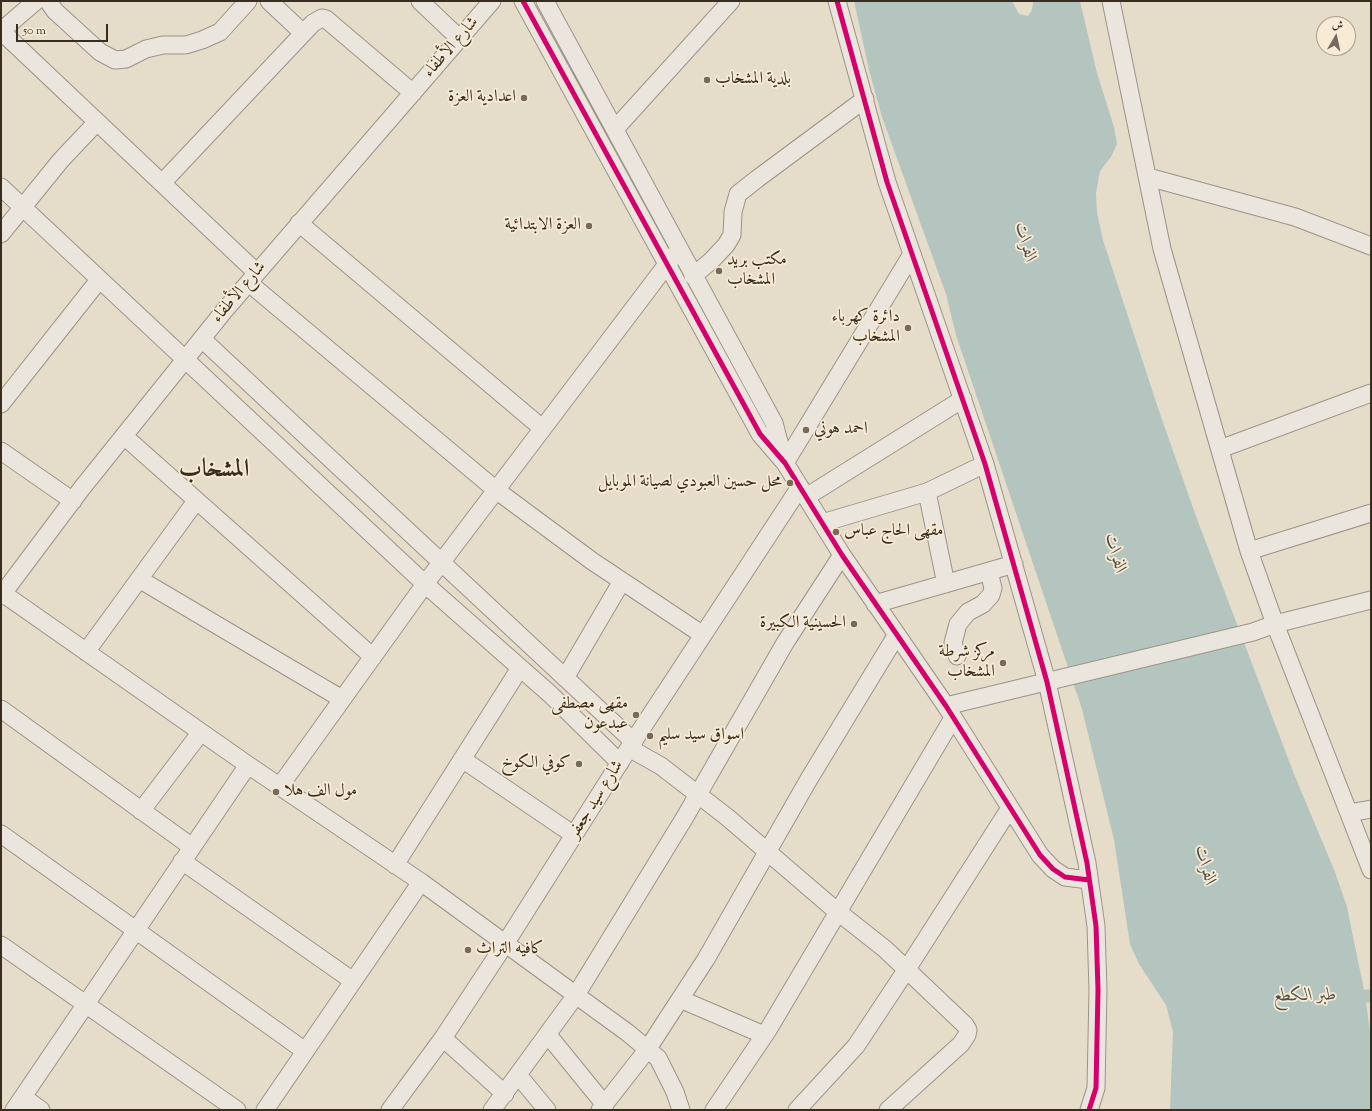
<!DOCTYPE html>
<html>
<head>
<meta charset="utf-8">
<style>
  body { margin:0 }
  #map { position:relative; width:1372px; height:1111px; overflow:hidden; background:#e6dcca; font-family:"Sorts Mill Goudy",Amiri,serif }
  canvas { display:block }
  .frame { position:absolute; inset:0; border:2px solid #392d1f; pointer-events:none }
  .north { position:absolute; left:1316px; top:16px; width:40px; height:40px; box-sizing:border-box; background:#f7ebd5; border:1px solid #ab9f8c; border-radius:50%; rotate:9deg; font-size:11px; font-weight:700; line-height:16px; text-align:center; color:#392d1f }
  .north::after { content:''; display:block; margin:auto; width:14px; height:18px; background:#766a5b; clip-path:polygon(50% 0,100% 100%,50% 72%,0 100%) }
  .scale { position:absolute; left:16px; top:24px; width:92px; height:18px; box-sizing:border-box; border:2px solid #392d1f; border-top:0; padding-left:5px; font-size:12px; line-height:14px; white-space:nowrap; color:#392d1f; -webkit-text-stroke:3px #f7ebd5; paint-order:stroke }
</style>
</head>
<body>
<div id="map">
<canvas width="1372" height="1111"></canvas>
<div class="frame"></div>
<div class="north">ش</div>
<div class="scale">50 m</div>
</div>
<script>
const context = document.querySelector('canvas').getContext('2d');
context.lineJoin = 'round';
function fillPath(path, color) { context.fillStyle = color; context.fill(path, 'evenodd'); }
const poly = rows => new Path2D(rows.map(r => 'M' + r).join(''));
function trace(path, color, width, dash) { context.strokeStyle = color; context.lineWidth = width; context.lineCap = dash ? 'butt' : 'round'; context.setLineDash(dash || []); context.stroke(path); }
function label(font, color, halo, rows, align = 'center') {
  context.font = font + ' "Sorts Mill Goudy",Amiri,serif'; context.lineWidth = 3.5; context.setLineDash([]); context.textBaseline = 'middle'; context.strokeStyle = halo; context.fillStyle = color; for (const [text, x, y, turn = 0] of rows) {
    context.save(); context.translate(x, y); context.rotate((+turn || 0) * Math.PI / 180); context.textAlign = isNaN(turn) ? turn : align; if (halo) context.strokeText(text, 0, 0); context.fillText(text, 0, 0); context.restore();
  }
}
const water = poly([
  [854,1,1012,1,1019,14,1028,16,1032,10,1033,1,1080,1,1097,73,1114,127,1117,144,1111,157,1100,171,1096,193,1097,213,1103,240,1159,411,1197,519,1294,774,1335,872,1347,907,1365,995,1371,1038,1371,1110,1170,1110,1173,1032,1166,1005,1139,964,1130,944,1114,840,1082,709,956,335,946,294,882,117,869,70]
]);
const canal = poly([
  [1349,996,1371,996]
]);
const minor = poly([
  [48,1,55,11,100,52,115,60,126,59,146,49,163,45,186,45,202,40,220,32,248,1],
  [269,1,303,33],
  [420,1,460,39],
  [523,1,760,434,785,463,842,555,946,706,1040,855,1053,869,1065,877,1089,880],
  [545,1,774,423,783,457],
  [837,1,887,182,985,464,1047,682,1087,863,1096,926,1098,990,1096,1088,1089,1110],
  [1111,1,1162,249,1249,551,1275,624,1371,870],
  [1,31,257,273],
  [1,31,36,1],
  [615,129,731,1],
  [1148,177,1295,217,1371,246],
  [162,183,313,23,322,18,326,19,413,93],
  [1,187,425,584,550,694,620,763],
  [299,223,542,428],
  [1,234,61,160,97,122],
  [693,276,711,261,726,245,732,235,733,212,738,194,757,179,865,99],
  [249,283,496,490,592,561,703,635],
  [202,339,634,742],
  [1,404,99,280],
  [124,436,373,657],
  [1220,449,1371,393],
  [1,451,73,501],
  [785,463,912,254],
  [927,492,946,584],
  [806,497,963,399],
  [822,523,927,492,985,464],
  [1249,551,1371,513],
  [139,579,342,699],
  [1,592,248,765,421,882,628,1033,658,1058,675,1092,681,1110],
  [1,596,82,488,224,311,492,1],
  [875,604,1014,564],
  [86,652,196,501],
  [957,656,953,643,958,624,968,612,983,604,991,595,993,588,989,572],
  [565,678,622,581],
  [946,706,1253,632,1275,624,1371,600],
  [1,709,192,847],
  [629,748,661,766,727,817,833,908,885,949,965,1025,968,1030,967,1035,961,1044,888,1110],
  [462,759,574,835],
  [280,786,425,584,668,263,679,250],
  [141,811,201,732],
  [1349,813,1371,809],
  [1,834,305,1051],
  [182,861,353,981],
  [395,865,520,668],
  [1,945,237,1110],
  [680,999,764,1035],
  [548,1035,605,1105],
  [443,1038,505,1094],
  [518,1075,547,1110],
  [23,1097,41,1110],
  [14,1110,248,765],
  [265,1110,421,882],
  [390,1110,443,1038,505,944,629,748,800,487],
  [492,1110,576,995,685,817,785,643,842,555],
  [600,1110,647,1050,706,959,809,779,896,636],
  [714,1110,768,1030,953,718],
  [797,1110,856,1046,907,969,1010,808]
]);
const cycleway = poly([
  [523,1,760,434,785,463,842,555,946,706,1040,855,1053,869,1065,877,1089,880],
  [837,1,887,182,985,464,1047,682,1087,863,1096,926,1098,990,1096,1088,1089,1110]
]);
const markers = [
  [707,80,4,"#766a5b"],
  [524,98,4,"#766a5b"],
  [589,226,4,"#766a5b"],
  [719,271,4,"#766a5b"],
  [908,328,4,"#766a5b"],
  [806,430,4,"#766a5b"],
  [790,483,4,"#766a5b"],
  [836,532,4,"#766a5b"],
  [854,624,4,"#766a5b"],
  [1003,663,4,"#766a5b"],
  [636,715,4,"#766a5b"],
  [650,736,4,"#766a5b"],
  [579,764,4,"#766a5b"],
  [276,792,4,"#766a5b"],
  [468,950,4,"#766a5b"]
];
const streetNames = [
  ["شارع الأطفاء",452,48,-49],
  ["شارع الأطفاء",240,293,-50],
  ["شارع سيد جعفر",597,800,-58]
];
const poiNames = [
  ["بلدية المشخاب",715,80,"left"],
  ["اعدادية العزة",516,98],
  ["العزة الابتدائية",581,226],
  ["مكتب بريد",727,261,"left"],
  ["المشخاب",727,281,"left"],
  ["دائرة كهرباء",900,318],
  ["المشخاب",900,338],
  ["احمد هوني",814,430,"left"],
  ["محل حسين العبودي لصيانة الموبايل",782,483],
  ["مقهى الحاج عباس",844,532,"left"],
  ["الحسينية الكبيرة",846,624],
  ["مركز شرطة",995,653],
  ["المشخاب",995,673],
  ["مقهى مصطفى",628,705],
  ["عبدعون",628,725],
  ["اسواق سيد سليم",658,736,"left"],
  ["كوفي الكوخ",571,764],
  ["مول الف هلا",284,792,"left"],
  ["كافيه التراث",476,950,"left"]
];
const waterNames = [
  ["الفرات",1024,243,74],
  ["الفرات",1114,554,74],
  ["الفرات",1204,866,75],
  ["طبر الكطع",1305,997,-1]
];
const townNames = [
  ["المشخاب",214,472]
];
fillPath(water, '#b4c5bf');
trace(canal, '#b4c5bf', 13);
trace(minor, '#9b9387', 19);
trace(minor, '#ebe6dd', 17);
trace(cycleway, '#d6006c', 5);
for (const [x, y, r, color] of markers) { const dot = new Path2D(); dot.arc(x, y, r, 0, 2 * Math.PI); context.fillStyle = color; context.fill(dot); trace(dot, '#f7ebd5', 1.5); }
label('17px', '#392d1f', '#f7ebd5', streetNames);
label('17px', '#392d1f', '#f7ebd5', poiNames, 'right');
label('italic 18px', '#525046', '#f7ebd5', waterNames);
label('bold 25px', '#392d1f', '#f7ebd5', townNames);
</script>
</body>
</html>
